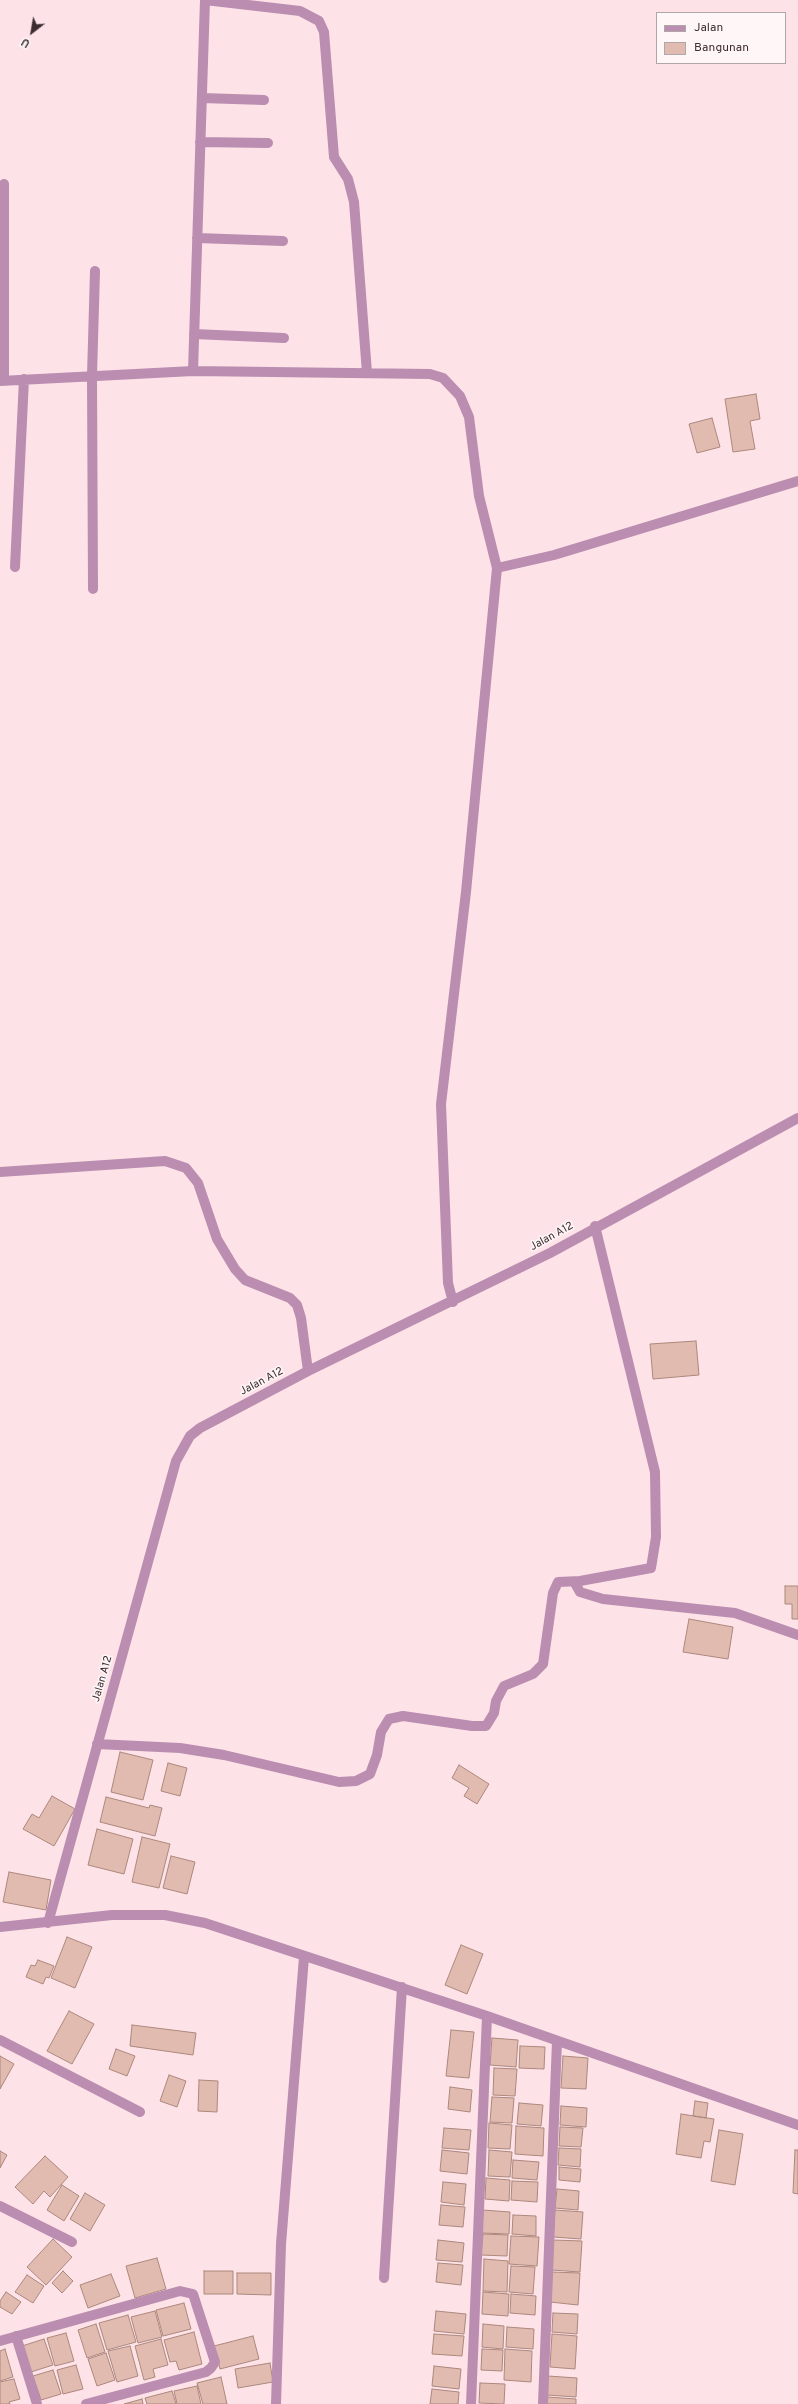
<!DOCTYPE html>
<html>
<head>
<meta charset="utf-8">
<style>
  body { margin:0 }
  #map { position:relative; width:798px; height:2404px; overflow:hidden; background:#fde3e8; font-family:Overpass,sans-serif }
  canvas { display:block }
  .legend { position:absolute; left:656px; top:12px; width:130px; height:52px; box-sizing:border-box; background:#fef6f7; border:1px solid #b0a5a7; margin:0; padding:5px 7px; list-style:none; font-size:12px; color:#3c2c30 }
  .legend li { display:flex; align-items:center; gap:8px; height:20px }
  .legend b { width:20px; border:1px solid #b0a5a7 }
  .north { position:absolute; left:12px; top:12px; width:40px; height:40px; -webkit-text-stroke:3px #fef6f7; paint-order:stroke; rotate:211deg; font-size:11px; font-weight:700; line-height:16px; text-align:center; color:#3c2c30 }
  .north::after { content:''; display:block; margin:auto; width:14px; height:18px; background:#3c2c30; clip-path:polygon(50% 0,100% 100%,50% 72%,0 100%) }
</style>
</head>
<body>
<div id="map">
<canvas width="798" height="2404"></canvas>
<ul class="legend">
<li><b style="height:5px;background:#bb8db0"></b>Jalan</li>
<li><b style="height:11px;background:#e2bbb0"></b>Bangunan</li>
</ul>
<div class="north">U</div>
</div>
<script>
const context = document.querySelector('canvas').getContext('2d');
context.lineJoin = 'round';
function fillPath(path, color) { context.fillStyle = color; context.fill(path, 'evenodd'); }
const poly = rows => new Path2D(rows.map(r => 'M' + r).join(''));
function trace(path, color, width, dash) { context.strokeStyle = color; context.lineWidth = width; context.lineCap = dash ? 'butt' : 'round'; context.setLineDash(dash || []); context.stroke(path); }
function label(font, color, halo, rows, align = 'center') {
  context.font = font + ' Overpass,sans-serif'; context.lineWidth = 3; context.setLineDash([]); context.textBaseline = 'middle'; context.strokeStyle = halo; context.fillStyle = color; for (const [text, x, y, turn = 0] of rows) {
    context.save(); context.translate(x, y); context.rotate((+turn || 0) * Math.PI / 180); context.textAlign = isNaN(turn) ? turn : align; if (halo) context.strokeText(text, 0, 0); context.fillText(text, 0, 0); context.restore();
  }
}
const building = poly([
  [756,394,760,419,750,421,755,449,733,452,725,399,756,394],
  [712,418,720,447,697,453,689,424,712,418],
  [696,1341,699,1375,653,1379,650,1344,696,1341],
  [785,1586,798,1586,798,1619,792,1619,792,1604,785,1604,785,1586],
  [689,1619,733,1627,728,1659,683,1652,689,1619],
  [120,1752,153,1760,143,1800,111,1792,120,1752],
  [168,1763,187,1768,180,1796,161,1791,168,1763],
  [459,1765,489,1784,477,1804,464,1796,469,1788,452,1778,459,1765],
  [52,1796,75,1809,54,1846,23,1829,32,1814,39,1818,52,1796],
  [106,1797,149,1808,150,1805,162,1808,155,1836,100,1822,106,1797],
  [97,1829,133,1839,124,1874,88,1865,97,1829],
  [142,1837,170,1844,159,1888,132,1882,142,1837],
  [171,1856,195,1862,187,1894,163,1888,171,1856],
  [9,1872,51,1880,46,1910,3,1902,9,1872],
  [67,1937,92,1947,75,1988,51,1978,67,1937],
  [461,1945,483,1954,467,1994,445,1985,461,1945],
  [38,1960,54,1966,49,1978,46,1977,43,1984,26,1977,31,1965,35,1966,38,1960],
  [69,2011,94,2024,72,2064,47,2051,69,2011],
  [132,2025,196,2033,193,2055,130,2046,132,2025],
  [451,2030,474,2032,469,2078,446,2076,451,2030],
  [492,2038,518,2040,516,2067,490,2065,492,2038],
  [520,2046,545,2047,544,2069,519,2068,520,2046],
  [116,2049,135,2056,127,2076,109,2069,116,2049],
  [0,2056,14,2064,0,2089,0,2056],
  [563,2056,588,2058,586,2089,561,2088,563,2056],
  [494,2068,517,2069,515,2096,493,2095,494,2068],
  [169,2075,186,2081,177,2107,160,2101,169,2075],
  [199,2080,218,2081,217,2112,198,2111,199,2080],
  [450,2087,472,2090,470,2112,448,2109,450,2087],
  [492,2097,514,2098,512,2123,490,2122,492,2097],
  [695,2101,708,2103,706,2118,693,2116,695,2101],
  [519,2103,543,2105,541,2126,517,2124,519,2103],
  [561,2106,587,2108,586,2127,560,2125,561,2106],
  [681,2114,714,2119,710,2142,704,2141,701,2158,676,2154,681,2114],
  [489,2123,512,2125,510,2149,488,2148,489,2123],
  [516,2126,544,2128,543,2156,515,2154,516,2126],
  [560,2127,583,2128,581,2147,559,2146,560,2127],
  [444,2128,471,2130,469,2150,442,2148,444,2128],
  [719,2130,743,2134,735,2185,711,2181,719,2130],
  [559,2148,581,2149,580,2167,558,2165,559,2148],
  [442,2150,469,2153,467,2174,440,2171,442,2150],
  [489,2150,512,2152,510,2177,488,2176,489,2150],
  [795,2150,798,2150,798,2194,793,2193,795,2150],
  [0,2151,7,2155,0,2168,0,2151],
  [45,2156,68,2177,50,2197,44,2191,33,2204,15,2187,45,2156],
  [513,2160,539,2162,537,2180,512,2178,513,2160],
  [559,2167,581,2169,580,2182,559,2180,559,2167],
  [486,2178,510,2180,509,2201,485,2199,486,2178],
  [512,2181,538,2182,537,2202,511,2200,512,2181],
  [443,2182,466,2184,464,2205,441,2202,443,2182],
  [62,2185,79,2196,64,2221,47,2210,62,2185],
  [557,2189,579,2191,578,2210,555,2208,557,2189],
  [85,2193,105,2205,90,2231,70,2219,85,2193],
  [441,2205,465,2207,463,2227,439,2225,441,2205],
  [483,2210,510,2212,509,2234,482,2233,483,2210],
  [555,2210,583,2212,581,2239,553,2237,555,2210],
  [513,2215,536,2216,536,2236,512,2234,513,2215],
  [483,2234,508,2235,507,2256,481,2255,483,2234],
  [511,2236,539,2237,537,2266,509,2264,511,2236],
  [53,2239,72,2257,46,2285,27,2267,53,2239],
  [438,2240,464,2243,462,2262,436,2260,438,2240],
  [553,2240,582,2241,580,2272,552,2270,553,2240],
  [157,2258,166,2289,135,2298,126,2266,157,2258],
  [484,2259,508,2261,507,2292,483,2291,484,2259],
  [438,2263,463,2265,461,2285,436,2282,438,2263],
  [511,2266,535,2267,533,2294,509,2292,511,2266],
  [63,2271,73,2281,62,2293,52,2283,63,2271],
  [204,2271,233,2271,233,2294,204,2294,204,2271],
  [552,2272,580,2273,578,2305,550,2302,552,2272],
  [237,2273,271,2273,271,2295,237,2294,237,2273],
  [111,2274,120,2296,88,2308,80,2285,111,2274],
  [27,2275,44,2286,33,2303,15,2292,27,2275],
  [6,2292,21,2302,12,2314,0,2307,0,2301,6,2292],
  [483,2292,509,2294,508,2316,482,2314,483,2292],
  [511,2294,536,2296,535,2315,510,2313,511,2294],
  [184,2303,191,2329,163,2336,156,2310,184,2303],
  [155,2311,162,2337,138,2343,131,2317,155,2311],
  [436,2311,466,2314,464,2334,434,2331,436,2311],
  [553,2313,578,2314,577,2334,552,2332,553,2313],
  [128,2315,136,2342,107,2350,99,2323,128,2315],
  [96,2324,105,2352,87,2358,78,2330,96,2324],
  [483,2324,504,2326,503,2349,482,2347,483,2324],
  [507,2327,534,2329,533,2349,506,2347,507,2327],
  [194,2332,202,2364,179,2370,176,2361,170,2362,164,2340,194,2332],
  [66,2333,74,2361,55,2366,47,2338,66,2333],
  [434,2334,464,2336,462,2356,432,2354,434,2334],
  [552,2334,577,2336,575,2369,550,2367,552,2334],
  [253,2336,259,2359,220,2369,214,2346,253,2336],
  [44,2339,53,2365,31,2372,22,2346,44,2339],
  [161,2339,168,2365,153,2369,155,2377,144,2380,135,2346,161,2339],
  [130,2346,138,2376,117,2382,108,2351,130,2346],
  [5,2349,13,2377,0,2381,0,2351,5,2349],
  [482,2349,503,2350,502,2371,481,2370,482,2349],
  [505,2349,532,2351,531,2382,504,2380,505,2349],
  [106,2353,115,2380,97,2386,88,2359,106,2353],
  [270,2363,273,2382,238,2388,235,2369,270,2363],
  [76,2365,83,2389,63,2394,57,2370,76,2365],
  [434,2366,461,2369,459,2389,432,2386,434,2366],
  [53,2370,61,2394,41,2400,33,2376,53,2370],
  [548,2376,577,2378,576,2397,547,2395,548,2376],
  [221,2377,227,2404,203,2404,197,2383,221,2377],
  [14,2379,20,2399,9,2402,10,2404,0,2404,0,2382,14,2379],
  [480,2383,505,2384,504,2404,479,2403,480,2383],
  [197,2386,201,2404,177,2404,174,2391,197,2386],
  [432,2389,459,2392,458,2404,430,2404,432,2389],
  [172,2391,176,2404,147,2404,145,2398,172,2391],
  [547,2397,576,2399,576,2404,546,2404,547,2397],
  [142,2399,143,2404,124,2404,142,2399]
]);
const minor = poly([
  [205,0,300,11,319,21,324,32,334,157,348,179,354,202,367,373],
  [202,98,264,100],
  [200,142,268,143],
  [197,238,283,241],
  [194,334,284,338],
  [193,371,205,0],
  [0,381,193,371,430,374,443,378,460,396,469,417,479,496,497,568,554,555,798,481],
  [4,381,4,184],
  [15,567,24,379],
  [93,589,92,376,95,271],
  [0,1172,165,1161,186,1168,198,1183,217,1239,235,1269,245,1280,290,1298,297,1305,301,1318,308,1371],
  [453,1302,448,1283,441,1104,466,892,497,568],
  [580,1581,576,1585,580,1592,603,1599,735,1613,798,1635],
  [97,1744,180,1748,224,1755,339,1782,356,1781,370,1774,377,1755,381,1732,389,1719,403,1716,472,1726,486,1726,494,1713,496,1701,504,1686,533,1674,543,1664,553,1593,558,1582,580,1581,651,1568,656,1537,655,1472,595,1226],
  [48,1923,176,1461,190,1436,200,1428,308,1371,550,1253,798,1118],
  [0,1927,112,1915,165,1915,205,1923,487,2016,798,2125],
  [0,2040,140,2112],
  [0,2206,72,2242],
  [384,2278,402,1987],
  [16,2336,37,2404],
  [0,2341,180,2291,193,2294,215,2362,211,2368,206,2372,86,2404],
  [276,2404,281,2244,304,1957],
  [471,2404,487,2016],
  [543,2404,557,2041]
]);
const streetNames = [
  ["Jalan A12",552,1237,-29],
  ["Jalan A12",262,1382,-28],
  ["Jalan A12",103,1679,-74]
];
fillPath(building, '#e2bbb0');
trace(building, '#ac877d', 1);
trace(minor, '#bb8db0', 10);
label('11px', '#3c2c30', '#fef6f7', streetNames);
</script>
</body>
</html>
